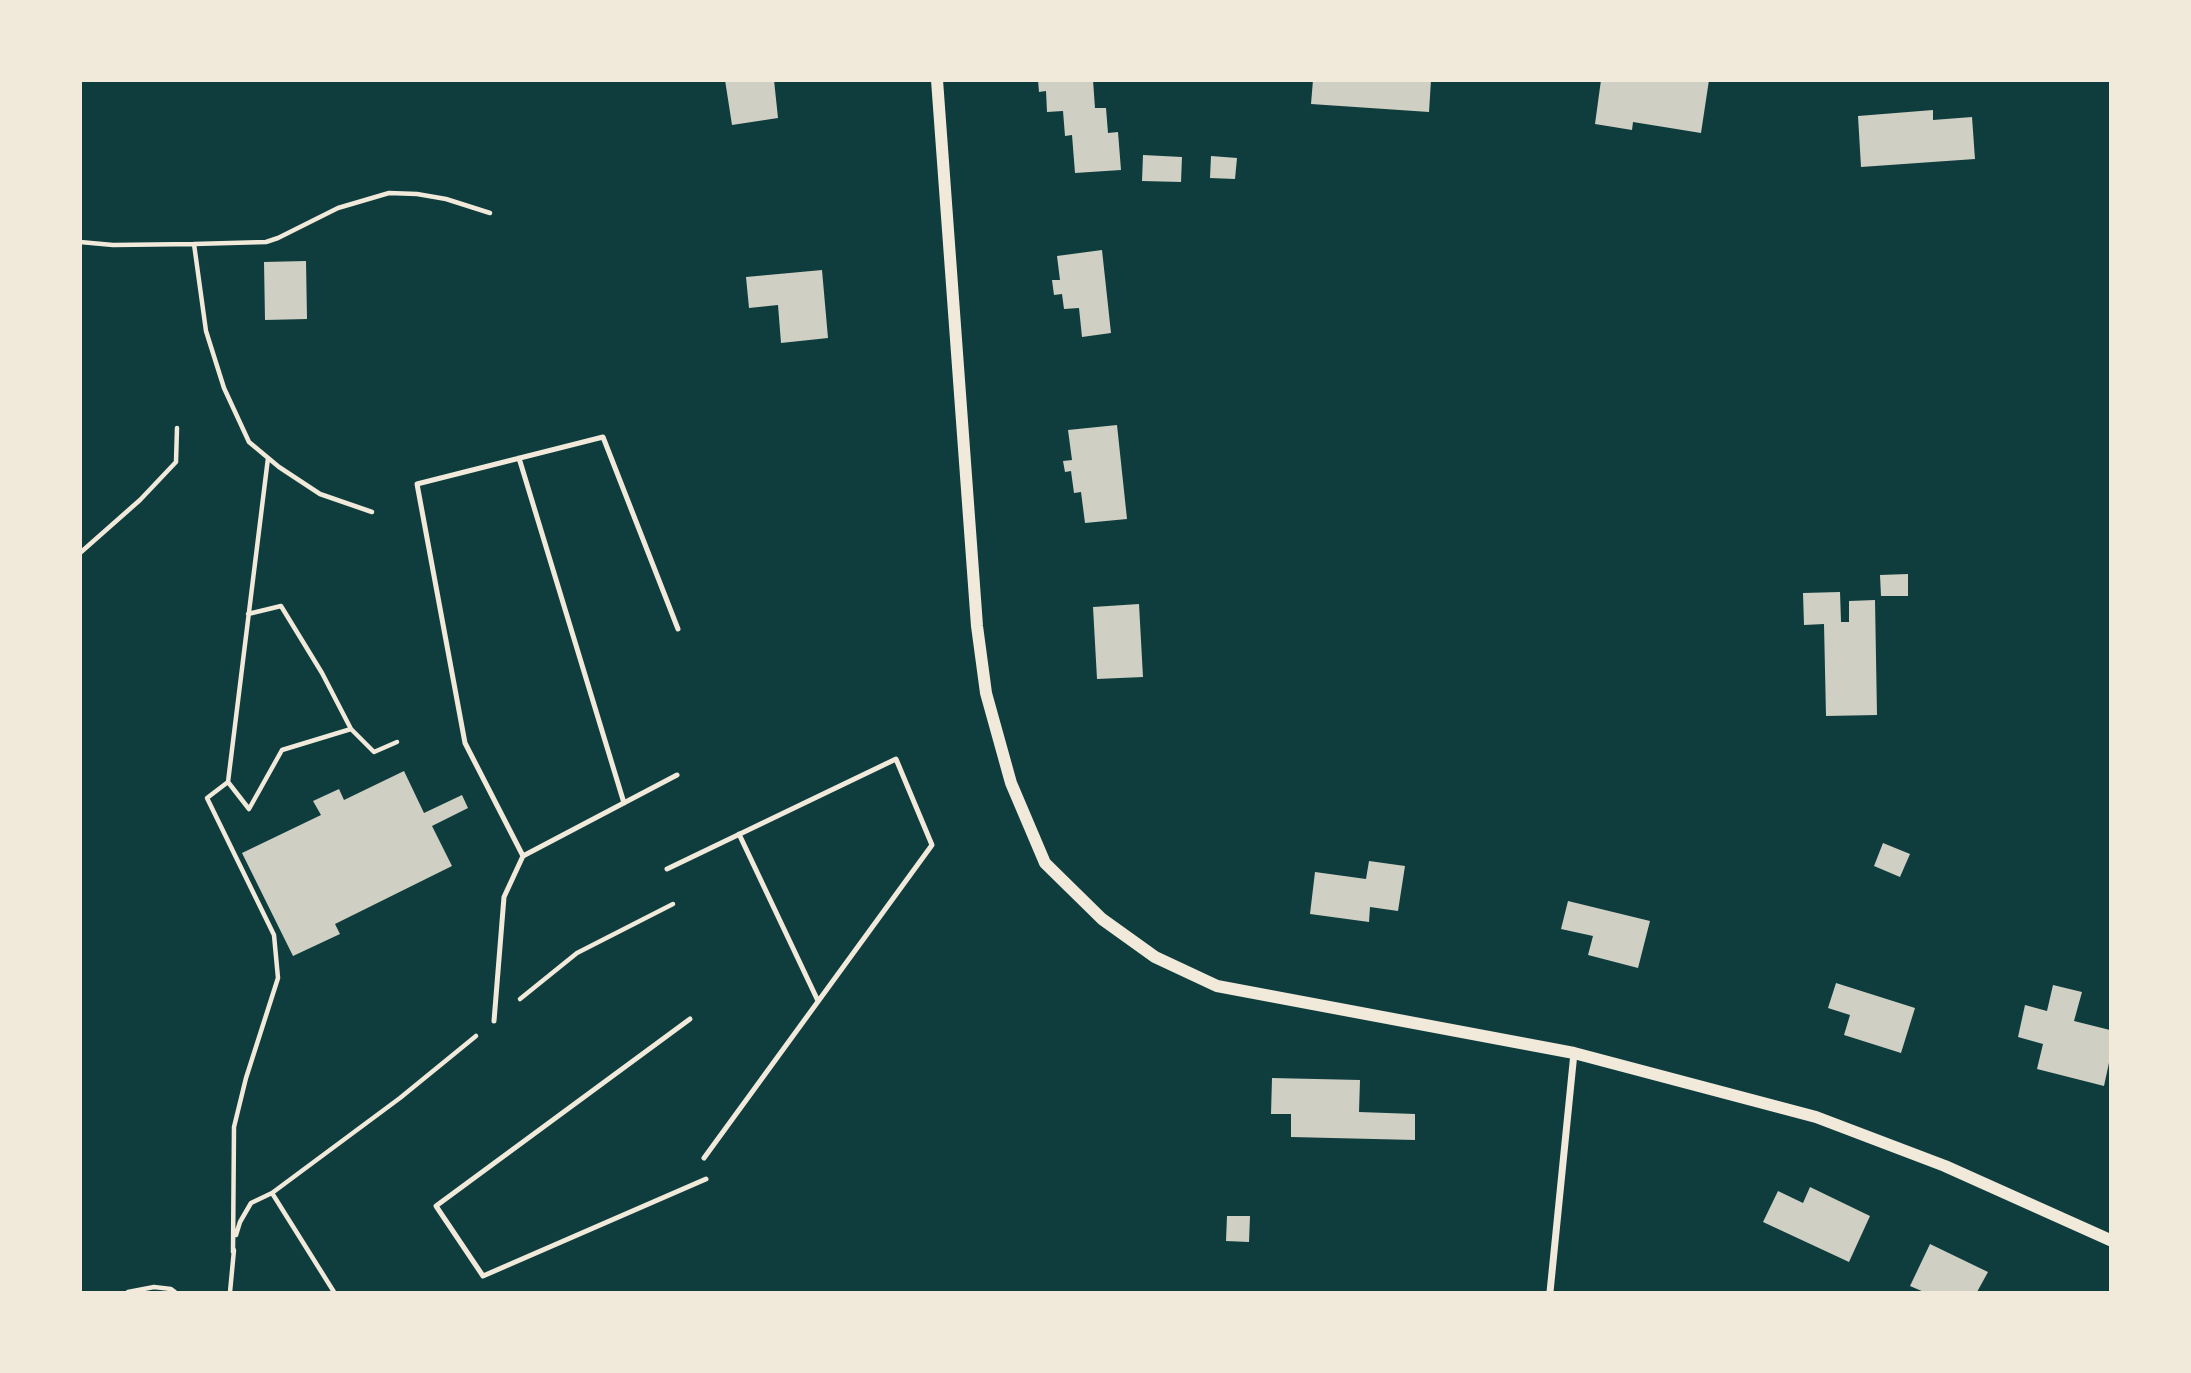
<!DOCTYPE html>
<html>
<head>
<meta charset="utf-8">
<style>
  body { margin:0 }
  #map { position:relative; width:2191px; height:1373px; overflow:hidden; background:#0f3d3e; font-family:"IBM Plex Sans",sans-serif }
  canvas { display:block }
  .frame { position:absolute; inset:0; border:82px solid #f1e9da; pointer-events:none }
</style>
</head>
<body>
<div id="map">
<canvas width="2191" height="1373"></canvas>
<div class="frame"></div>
</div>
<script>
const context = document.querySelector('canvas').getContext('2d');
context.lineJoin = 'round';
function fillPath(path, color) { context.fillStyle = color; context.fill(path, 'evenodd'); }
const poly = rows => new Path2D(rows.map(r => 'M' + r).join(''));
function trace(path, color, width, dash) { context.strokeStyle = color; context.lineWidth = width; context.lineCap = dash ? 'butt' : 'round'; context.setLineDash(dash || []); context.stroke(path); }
const building = poly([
  [725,80,774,80,778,118,732,125],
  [1038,80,1093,80,1095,108,1106,108,1108,133,1118,132,1121,170,1075,173,1072,135,1065,136,1063,111,1047,112,1046,91,1039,92],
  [1313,80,1431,80,1429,112,1311,104],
  [1601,80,1709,80,1701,133,1633,122,1632,130,1595,124],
  [1933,110,1933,120,1972,117,1975,159,1861,167,1858,116],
  [1143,155,1182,157,1181,182,1142,181],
  [1211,156,1237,158,1235,179,1210,178],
  [1102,250,1111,333,1082,337,1079,308,1064,309,1062,294,1054,295,1052,280,1060,280,1057,256],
  [306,261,307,319,265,320,264,262],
  [822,270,828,338,781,343,778,305,749,308,746,277],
  [1117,425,1127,519,1085,523,1081,492,1074,493,1071,471,1065,472,1063,461,1072,460,1068,430],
  [1908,574,1908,596,1881,596,1880,575],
  [1840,592,1841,622,1849,622,1849,601,1875,600,1877,715,1826,716,1824,624,1804,625,1803,593],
  [1139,604,1143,677,1097,679,1093,607],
  [404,771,424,813,462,795,468,808,432,826,452,866,335,924,340,934,293,956,242,853,321,815,313,801,339,789,344,800],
  [1883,843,1910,854,1900,877,1874,866],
  [1369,861,1405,866,1398,911,1370,907,1369,922,1310,914,1315,872,1366,879],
  [1568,901,1650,921,1638,968,1588,955,1593,936,1561,929],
  [1836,983,1915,1008,1901,1053,1844,1035,1850,1015,1828,1008],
  [2053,985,2082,992,2074,1021,2110,1030,2110,1058,2104,1086,2037,1069,2043,1044,2018,1037,2025,1005,2047,1011],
  [1272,1078,1360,1080,1359,1112,1415,1114,1415,1140,1291,1137,1291,1114,1271,1114],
  [1810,1187,1870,1216,1849,1262,1763,1222,1778,1191,1803,1203],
  [1227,1216,1250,1216,1249,1242,1226,1241],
  [1930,1244,1988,1272,1977,1292,1924,1292,1910,1286]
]);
const path = poly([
  [80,242,113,245,194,244,206,331,224,388,249,442,279,467,320,494,372,512],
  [194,244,266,242,278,238,338,208,389,193,417,194,446,199,490,213],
  [80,553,140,500,176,462,177,428],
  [248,614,281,606,322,673,351,729],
  [228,782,249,809,282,750,351,729,374,752,397,742],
  [520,999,577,953,673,904],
  [236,1235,240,1222,251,1203,272,1193],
  [233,1252,234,1127,246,1078,278,978,274,935,207,798,228,782,268,458],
  [128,1292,154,1287,171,1289,175,1292],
  [230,1292,234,1250],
  [334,1292,272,1193,400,1098,476,1036]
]);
const service = poly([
  [519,458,624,803],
  [677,775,523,856,465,743,417,484,603,437,678,629],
  [739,834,818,1001],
  [667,869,896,759,932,845,704,1158],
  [690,1019,436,1206,483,1276,706,1179],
  [494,1021,504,897,523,856]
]);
const minor = poly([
  [1550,1292,1574,1053]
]);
const tertiary = poly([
  [937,80,977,626,986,693,1011,783,1045,863,1102,919,1155,957,1217,986,1574,1053,1816,1117,1945,1166,2110,1240]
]);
fillPath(building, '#cfcfc3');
trace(path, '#f1e9da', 4.5);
trace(service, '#f1e9da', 5);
trace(minor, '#f1e9da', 7);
trace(tertiary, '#f1e9da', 12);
</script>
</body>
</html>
